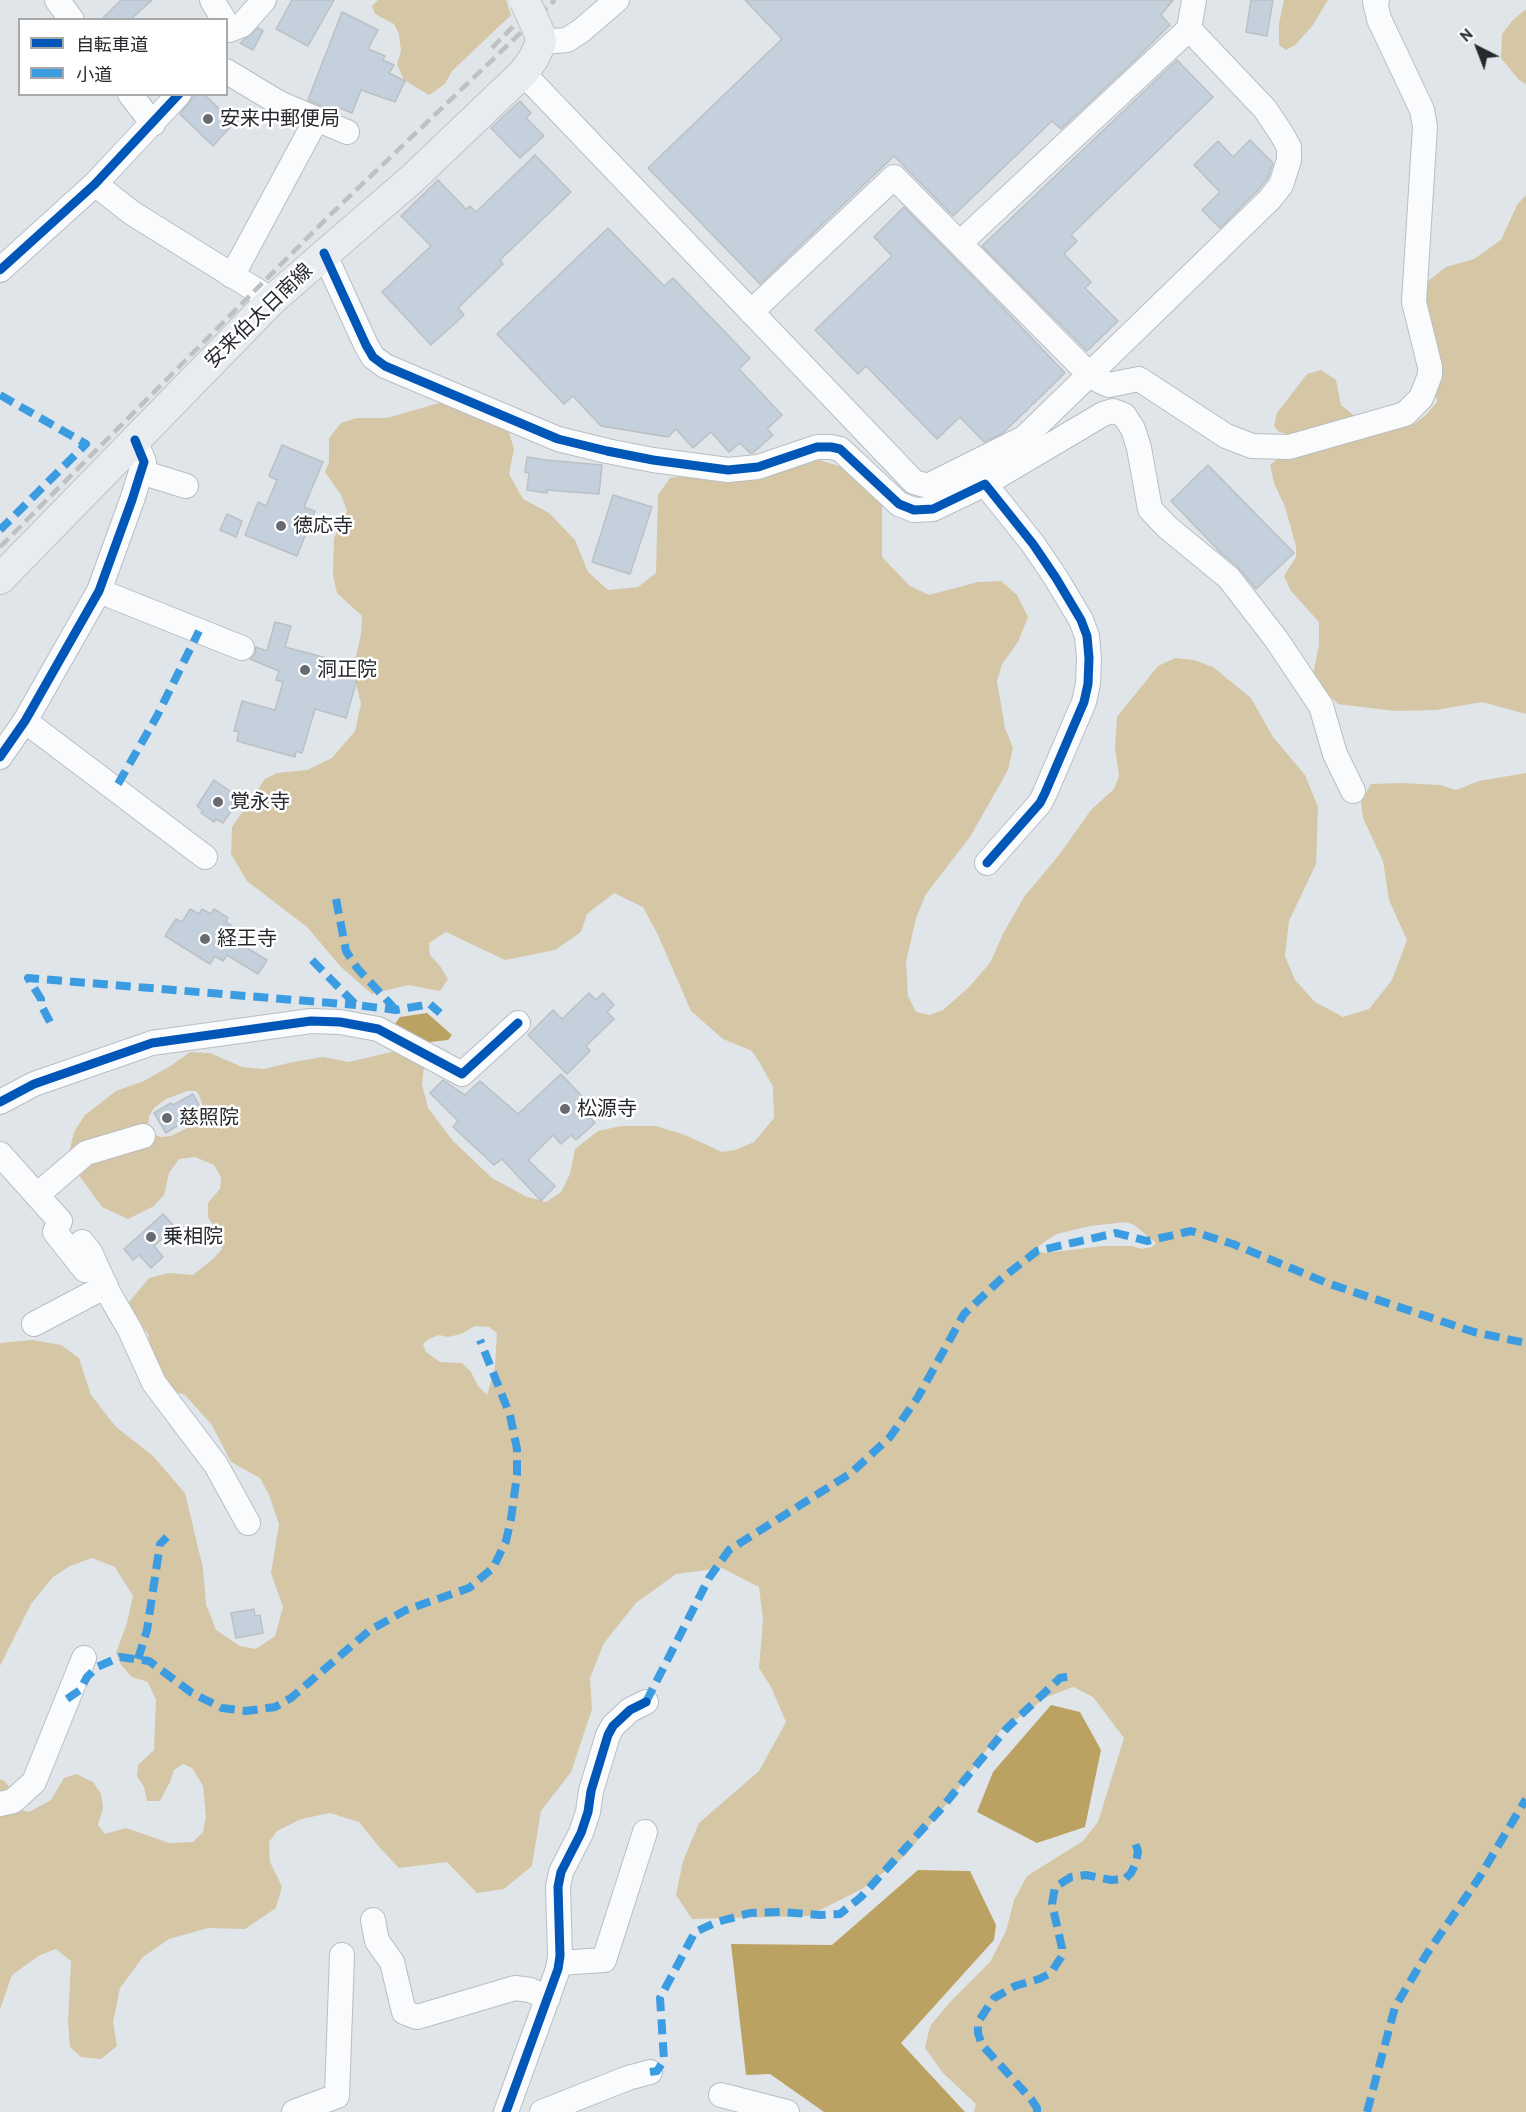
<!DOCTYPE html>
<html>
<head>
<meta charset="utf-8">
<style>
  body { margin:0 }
  #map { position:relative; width:1526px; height:2112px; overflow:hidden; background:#e0e5ea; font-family:"PT Sans","Noto Sans JP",sans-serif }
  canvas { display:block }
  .legend { position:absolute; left:18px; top:18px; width:210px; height:78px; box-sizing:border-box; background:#fff; border:2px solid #a8a9ab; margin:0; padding:8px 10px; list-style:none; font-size:18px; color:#26292d }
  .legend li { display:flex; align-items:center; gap:12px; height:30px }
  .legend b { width:30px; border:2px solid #a8a9ab }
  .north { position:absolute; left:1448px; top:18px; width:60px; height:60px; -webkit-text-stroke:4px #fff; paint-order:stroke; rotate:318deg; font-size:16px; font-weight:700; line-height:24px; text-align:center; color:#26292d }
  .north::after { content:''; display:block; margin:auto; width:21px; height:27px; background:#26292d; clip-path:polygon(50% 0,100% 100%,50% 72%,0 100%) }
</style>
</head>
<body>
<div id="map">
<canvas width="1526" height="2112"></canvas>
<ul class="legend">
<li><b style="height:8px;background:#0057b8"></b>自転車道</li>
<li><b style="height:8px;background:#3c9ce1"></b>小道</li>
</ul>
<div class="north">N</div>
</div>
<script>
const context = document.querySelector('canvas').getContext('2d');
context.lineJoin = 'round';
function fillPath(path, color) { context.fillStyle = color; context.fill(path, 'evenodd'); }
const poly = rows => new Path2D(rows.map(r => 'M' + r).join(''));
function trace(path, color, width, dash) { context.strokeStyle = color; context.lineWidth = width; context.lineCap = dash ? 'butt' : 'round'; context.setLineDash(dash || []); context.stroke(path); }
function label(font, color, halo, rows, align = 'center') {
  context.font = font + ' "PT Sans","Noto Sans JP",sans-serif'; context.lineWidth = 5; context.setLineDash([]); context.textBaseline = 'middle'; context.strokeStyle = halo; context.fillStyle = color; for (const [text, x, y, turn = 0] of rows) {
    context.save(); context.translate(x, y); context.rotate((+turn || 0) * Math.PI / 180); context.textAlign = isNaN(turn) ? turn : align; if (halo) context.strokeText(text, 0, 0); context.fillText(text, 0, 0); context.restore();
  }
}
const green = poly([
  [378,0,506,0,511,15,452,71,445,84,429,95,404,80,397,64,401,51,399,34,394,24,375,14,372,6],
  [1284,0,1328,0,1313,25,1295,45,1286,50,1279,45,1279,24],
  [1526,9,1526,84,1519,80,1501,58,1502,34,1513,20],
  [1526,195,1526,714,1482,702,1436,710,1395,711,1338,704,1312,679,1319,645,1319,622,1291,591,1284,576,1296,557,1296,546,1285,507,1274,483,1270,465,1302,438,1279,432,1274,426,1277,413,1307,374,1321,370,1336,380,1341,405,1357,418,1391,431,1414,424,1426,415,1437,402,1419,288,1446,267,1474,259,1501,240,1517,205],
  [446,401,507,426,514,449,509,474,523,499,549,513,575,540,588,572,608,590,638,587,656,573,658,495,670,478,683,476,712,481,757,477,819,460,839,466,882,497,882,557,910,586,929,595,978,582,1001,581,1017,595,1028,617,1018,642,1002,664,997,681,1005,728,1013,748,1008,770,970,837,926,894,916,918,906,962,908,996,916,1012,930,1015,943,1010,969,987,990,963,1003,934,1024,897,1059,855,1091,810,1114,789,1119,776,1115,747,1117,717,1158,666,1175,658,1194,660,1213,667,1251,698,1273,737,1305,775,1318,807,1316,864,1289,921,1285,956,1295,980,1315,1002,1343,1017,1369,1009,1392,980,1407,940,1389,900,1383,861,1363,818,1361,802,1371,784,1402,783,1440,785,1456,790,1479,781,1526,773,1526,2112,974,2112,976,2104,943,2073,925,2048,930,2026,951,2001,990,1962,1006,1931,1014,1900,1027,1876,1083,1841,1098,1822,1124,1738,1093,1697,1073,1687,1047,1697,1000,1731,953,1796,905,1856,862,1889,808,1916,692,1919,676,1895,683,1861,699,1823,759,1771,786,1722,771,1687,759,1668,763,1620,759,1587,722,1568,676,1574,636,1603,604,1643,590,1678,592,1709,571,1772,541,1811,532,1866,504,1889,477,1893,447,1862,399,1868,380,1848,359,1822,330,1813,301,1819,277,1831,269,1842,270,1862,282,1887,276,1908,245,1929,208,1928,169,1939,143,1957,120,1988,113,2022,117,2046,101,2059,81,2057,70,2047,68,2022,71,1961,56,1949,40,1955,12,1975,0,2009,0,1779,5,1781,11,1790,12,1808,29,1812,51,1800,64,1778,76,1774,93,1782,101,1794,103,1808,98,1825,105,1834,126,1828,169,1843,193,1842,203,1832,206,1817,203,1786,192,1768,183,1764,174,1770,170,1782,160,1801,147,1801,144,1787,137,1776,138,1765,154,1750,156,1700,148,1682,132,1677,121,1665,116,1653,127,1623,133,1596,115,1567,92,1558,70,1566,53,1577,31,1604,0,1666,0,1343,32,1340,61,1345,79,1358,91,1395,116,1427,152,1455,185,1493,203,1568,206,1604,216,1630,240,1646,256,1649,275,1636,283,1607,271,1573,279,1524,269,1495,260,1478,231,1462,212,1425,185,1395,166,1389,153,1372,148,1334,135,1318,129,1302,149,1278,169,1273,193,1275,214,1258,222,1249,218,1233,208,1217,208,1203,220,1189,221,1177,214,1165,195,1157,179,1159,169,1173,164,1195,154,1206,128,1219,102,1207,81,1178,69,1153,74,1132,85,1115,116,1091,144,1081,172,1065,190,1052,210,1053,242,1067,264,1069,293,1062,323,1057,349,1062,391,1052,410,1054,424,1067,422,1084,428,1108,453,1141,492,1178,527,1197,546,1202,561,1192,570,1174,575,1149,598,1131,621,1126,656,1126,685,1135,722,1152,735,1150,754,1142,774,1118,773,1087,760,1063,752,1051,723,1039,691,1011,658,935,643,907,614,893,587,914,581,932,555,950,505,960,446,932,429,943,430,955,440,966,448,979,440,991,408,985,372,994,341,967,307,927,247,881,231,854,232,827,265,779,277,773,307,770,332,758,355,731,361,704,353,670,361,634,362,616,337,593,333,575,334,538,347,511,341,495,325,472,329,462,329,438,341,423,357,418,387,418],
  [187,1091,196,1091,199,1095,206,1114,193,1125,171,1136,161,1137,153,1134,148,1126,149,1116,154,1108,166,1099],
  [1126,1222,1134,1225,1156,1243,1152,1247,1142,1249,1131,1246,1103,1246,1045,1253,1034,1250,1044,1242,1057,1234,1090,1226],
  [475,1326,489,1327,497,1333,495,1367,487,1395,478,1386,471,1372,462,1363,440,1362,426,1352,423,1344,429,1339,439,1335,448,1337,461,1334]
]);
const water = poly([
  [427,1013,452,1035,448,1040,421,1043,397,1030,395,1024,400,1017],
  [1051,1705,1080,1712,1101,1750,1085,1827,1037,1843,977,1812,993,1772],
  [918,1870,970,1871,996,1925,994,1940,901,2043,965,2112,824,2112,770,2074,746,2075,731,1944,832,1945]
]);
const building = poly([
  [121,0,152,0,130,20,101,20,121,0],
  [292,0,334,0,308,46,276,29,292,0],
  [745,0,1173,0,1161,15,1170,25,1136,59,1061,129,1052,121,953,216,894,156,760,284,648,168,782,39,745,0],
  [1251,0,1273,0,1267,36,1246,32,1251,0],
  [342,12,378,30,368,49,385,56,383,60,394,65,389,73,405,81,395,102,361,90,352,113,340,108,338,113,308,100,342,12],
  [258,28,263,31,253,50,240,43,258,28],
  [1177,60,1213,97,1071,235,1077,241,1064,254,1091,282,1085,288,1118,321,1087,351,982,246,1177,60],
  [196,94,204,94,234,123,213,146,180,114,196,94],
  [520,101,531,113,526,118,544,136,520,158,491,128,520,101],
  [1250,140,1273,163,1268,178,1259,189,1220,228,1202,210,1220,192,1194,165,1218,141,1233,157,1250,140],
  [535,155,571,192,500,260,503,264,458,308,464,315,431,345,382,292,431,246,401,216,438,180,466,209,470,206,476,212,535,155],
  [904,207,1006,311,1065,373,1003,433,984,442,960,417,937,439,866,366,858,374,815,330,892,256,874,237,904,207],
  [608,228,664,286,673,278,750,358,739,369,782,415,767,429,773,435,753,453,750,453,740,443,729,452,711,432,693,448,676,429,668,437,601,426,573,396,564,404,497,334,608,228],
  [282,445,323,462,304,507,315,511,297,556,245,535,258,502,266,506,277,480,269,476,282,445],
  [527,457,546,460,602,465,599,494,547,490,547,493,527,490,529,473,525,472,527,457],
  [1208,465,1294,553,1256,589,1238,567,1221,553,1171,501,1208,465],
  [613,495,652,507,630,574,592,562,613,495],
  [227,514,242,521,236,537,220,530,227,514],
  [275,622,291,626,285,647,334,660,332,668,358,676,346,718,315,709,302,753,296,751,295,757,237,741,239,732,234,731,242,701,275,710,283,682,276,680,279,671,250,659,255,654,256,647,267,651,275,622],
  [214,780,240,798,223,823,216,819,214,822,201,813,203,811,197,806,214,780],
  [190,909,199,914,202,909,211,914,214,909,228,918,226,922,244,934,239,943,267,960,258,974,227,955,223,961,215,956,210,964,165,936,176,919,182,922,190,909],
  [589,993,596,1000,603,993,614,1005,607,1012,614,1019,586,1046,590,1051,567,1074,528,1035,553,1010,562,1019,589,993],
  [561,1074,597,1112,591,1118,595,1123,576,1140,571,1135,561,1144,553,1135,528,1160,555,1186,541,1201,502,1159,494,1165,453,1127,458,1121,430,1093,443,1080,465,1095,480,1081,518,1114,561,1074],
  [193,1094,202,1110,166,1133,154,1113,171,1103,173,1105,193,1094],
  [163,1214,175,1227,154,1246,163,1257,151,1268,139,1255,133,1260,124,1249,163,1214],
  [254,1609,255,1616,260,1615,263,1633,236,1638,231,1613,254,1609]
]);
const minor = poly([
  [57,0,72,20],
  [212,0,224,20],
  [229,30,242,25,264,0],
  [541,42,567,40,582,30,617,0],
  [226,71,279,103,347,132],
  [523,73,914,482,928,486,1024,438,1270,199,1281,185,1289,160,1289,147,1281,133,1265,109,1189,29],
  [130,94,153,124],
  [95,184,132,213,272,300],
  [960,243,1189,29,1194,0],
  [324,253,366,345,373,357,385,366,558,439,607,451,653,460,728,470,758,467,817,447,831,447,840,449,899,504,914,510,933,509,985,484,1033,544,1056,578,1081,620,1087,636,1089,658,1088,684,1084,702,1045,793,1040,803,987,863],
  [0,270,95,184,179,94],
  [232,276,316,120],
  [751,312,894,177,1090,375,1100,381,1109,385,1139,379,1226,436,1252,446,1289,447,1405,414,1421,398,1430,375,1430,367,1414,302,1425,127,1422,110,1379,19,1375,2,1377,0],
  [141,472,186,486],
  [985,484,1103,414,1113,411,1124,415,1133,429,1139,448,1150,509,1167,527,1229,578,1276,639,1321,706,1335,754,1353,791],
  [99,591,242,648],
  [25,721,205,857],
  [0,757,25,721,99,591,132,500,144,462,135,440],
  [0,1102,34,1084,152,1043,311,1021,340,1022,378,1029,462,1074,518,1023],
  [0,1154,60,1221,55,1232,85,1270],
  [37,1195,86,1153,143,1136],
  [82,1242,90,1252,108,1292,130,1330,154,1383,216,1465,248,1523],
  [34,1324,106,1286],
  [0,1804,13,1801,34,1782,84,1658],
  [373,1920,377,1941,392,1962,404,2012,417,2017,515,1988,530,1990,548,1998],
  [559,1963,604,1960,645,1832],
  [721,2095,787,2112],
  [294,2112,337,2096,342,1955],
  [506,2112,558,1969,560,1956,558,1887,561,1872,581,1833,588,1812,591,1791,608,1735,613,1726,630,1710,646,1702],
  [542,2112,628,2078,650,2072]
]);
const major = poly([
  [0,579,272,300,413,178,523,73,534,58,541,42,539,32]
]);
const rail = poly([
  [492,48,539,0],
  [0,547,331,214,555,0]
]);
const majorBridge = poly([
  [525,1,539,32]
]);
const quiet = poly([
  [0,395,86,444,0,530],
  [118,784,157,716,199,631],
  [336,899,346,951,357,968,396,1010],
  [312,960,356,1005,396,1010,430,1004,440,1013],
  [50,1022,41,1005,41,999,28,978,356,1005],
  [138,1659,147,1630,160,1544,167,1537],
  [67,1699,80,1690,87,1677,97,1667,120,1657,149,1661,192,1693,222,1708,246,1711,275,1707,291,1698,370,1630,406,1610,469,1588,493,1568,506,1541,511,1519,517,1475,517,1449,510,1415,480,1340],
  [646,1702,709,1578,729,1550,851,1473,890,1437,918,1397,964,1314,1001,1279,1037,1251,1116,1233,1147,1241,1191,1231,1233,1244,1327,1283,1474,1332,1526,1343],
  [650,2072,657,2071,664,2060,660,1998,695,1932,717,1922,750,1913,782,1912,820,1915,840,1914,861,1897,940,1810,1006,1729,1060,1678,1072,1676],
  [1037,2112,1037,2108,1031,2099,982,2045,978,2033,978,2022,994,1998,1015,1986,1039,1979,1051,1973,1056,1965,1062,1956,1062,1948,1052,1904,1055,1887,1071,1877,1086,1875,1111,1880,1125,1879,1131,1873,1136,1863,1138,1851,1133,1837],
  [1367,2112,1395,2007,1426,1955,1479,1878,1526,1799]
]);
const cycleway = poly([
  [324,253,366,345,373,357,385,366,558,439,607,451,653,460,728,470,758,467,817,447,831,447,840,449,899,504,914,510,933,509,985,484,1033,544,1056,578,1081,620,1087,636,1089,658,1088,684,1084,702,1045,793,1040,803,987,863],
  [0,270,95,184,179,94],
  [0,757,25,721,99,591,132,500,144,462,135,440],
  [0,1102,34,1084,152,1043,311,1021,340,1022,378,1029,462,1074,518,1023],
  [506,2112,558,1969,560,1956,558,1887,561,1872,581,1833,588,1812,591,1791,608,1735,613,1726,630,1710,646,1702]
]);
const markers = [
  [208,119,6,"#676b6f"],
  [281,526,6,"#676b6f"],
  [305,670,6,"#676b6f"],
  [218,802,6,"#676b6f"],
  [205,939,6,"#676b6f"],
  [565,1109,6,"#676b6f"],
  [167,1118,6,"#676b6f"],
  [151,1237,6,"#676b6f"]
];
const poiNames = [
  ["安来中郵便局",220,119],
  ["徳応寺",293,526],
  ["洞正院",317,670],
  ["覚永寺",230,802],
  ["経王寺",217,939],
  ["松源寺",577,1109],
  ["慈照院",179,1118],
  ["乗相院",163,1237]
];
const streetNames = [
  ["安来伯太日南線",259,316,-44]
];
fillPath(green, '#d5c6a5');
fillPath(water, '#bca262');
fillPath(building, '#c4d1dd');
trace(building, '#bbc0c4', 1.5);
trace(minor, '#babdc2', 26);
trace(major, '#c0c3c6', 32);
trace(minor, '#fafbfc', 24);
trace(major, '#e8ecf0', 30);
trace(rail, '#bec0c1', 4.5, [12, 6]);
trace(majorBridge, '#c0c3c6', 32, []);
trace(majorBridge, '#e8ecf0', 30);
trace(quiet, '#3c9ce1', 8, [15, 8]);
trace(cycleway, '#0057b8', 9);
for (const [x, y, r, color] of markers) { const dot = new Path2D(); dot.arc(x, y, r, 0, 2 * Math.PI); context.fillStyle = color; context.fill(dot); trace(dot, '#fff', 2); }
label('20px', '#26292d', '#fff', poiNames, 'left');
label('20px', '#26292d', '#fff', streetNames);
</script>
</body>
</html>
